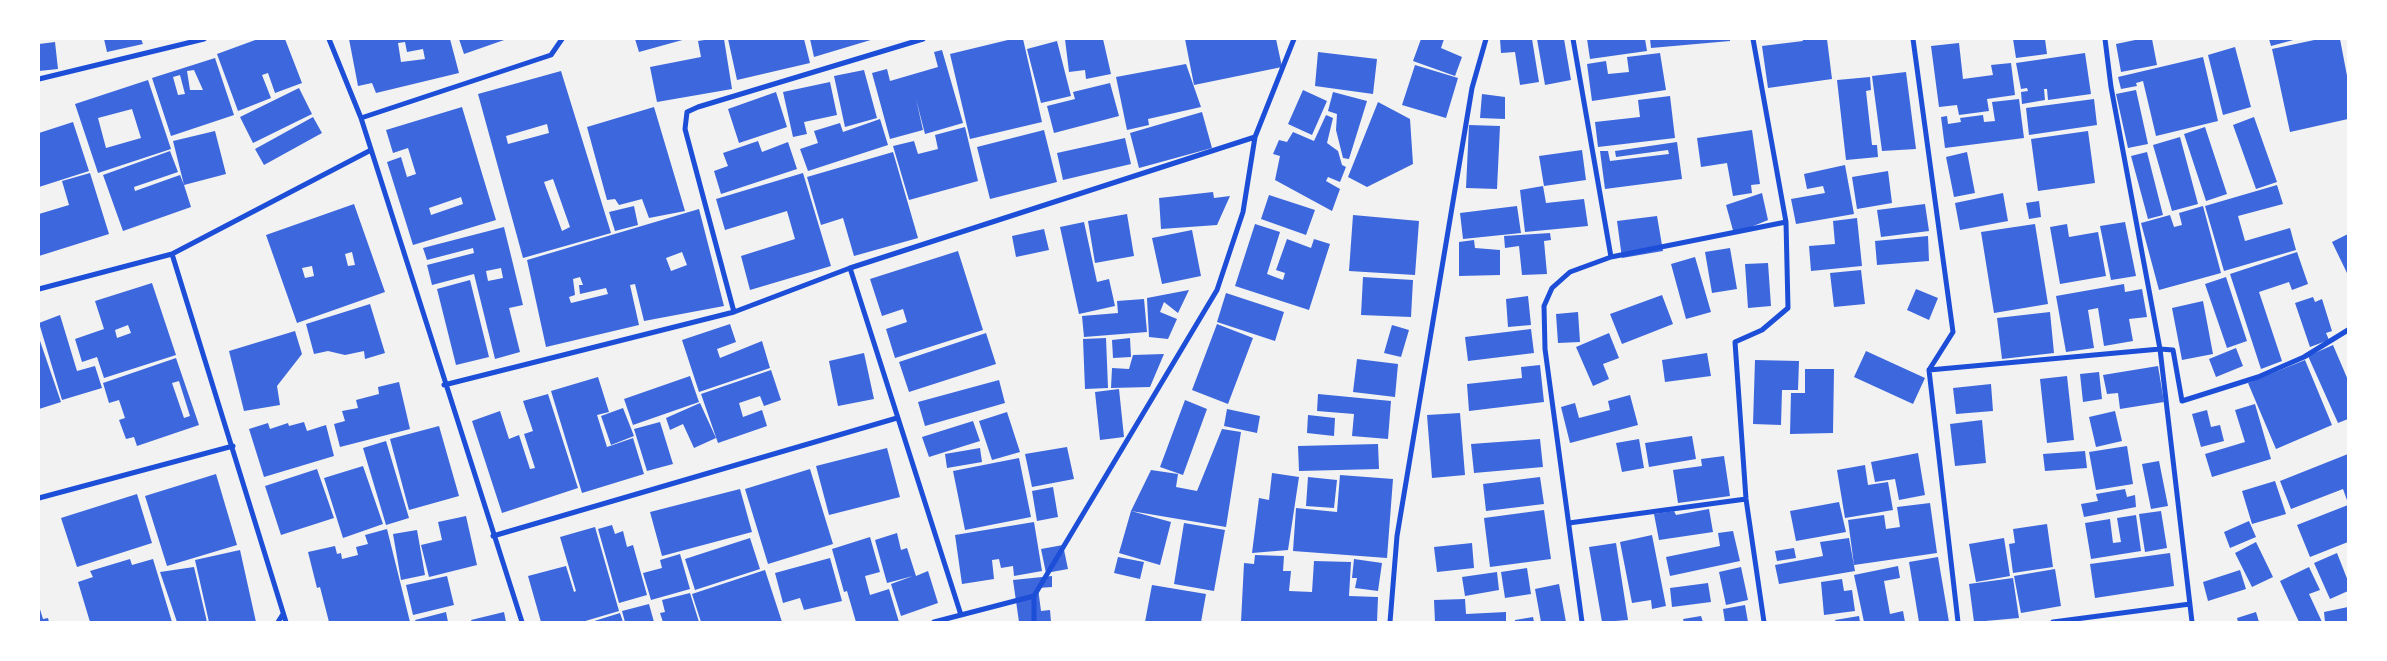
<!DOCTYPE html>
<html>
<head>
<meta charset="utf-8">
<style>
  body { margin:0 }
  #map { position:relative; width:2387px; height:661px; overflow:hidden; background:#f2f2f2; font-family:"Roboto Condensed",sans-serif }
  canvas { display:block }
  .frame { position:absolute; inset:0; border:40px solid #fff; pointer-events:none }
</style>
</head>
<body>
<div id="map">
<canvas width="2387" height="661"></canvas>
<div class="frame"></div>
</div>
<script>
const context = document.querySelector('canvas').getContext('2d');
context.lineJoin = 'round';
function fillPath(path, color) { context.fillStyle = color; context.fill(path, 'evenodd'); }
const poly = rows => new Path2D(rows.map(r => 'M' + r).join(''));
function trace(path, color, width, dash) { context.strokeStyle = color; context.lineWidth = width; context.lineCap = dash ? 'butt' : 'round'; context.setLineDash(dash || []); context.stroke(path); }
const building = poly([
  [104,39,141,39,143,44,107,52],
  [258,39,285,39,302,83,275,93,268,73,262,75,271,98,238,111,217,54],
  [349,39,450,39,459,73,376,93,372,83,358,86],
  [405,42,407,52,423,49,425,59,401,62,398,43],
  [459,39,507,39,464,54],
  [635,39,686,39,639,52],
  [711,39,724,39,732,89,657,102,650,67,701,57,698,41],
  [728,39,804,39,810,63,737,80],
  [810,39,874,39,814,57],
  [1012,39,1023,39,1042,122,970,139,950,54],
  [1065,39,1103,39,1111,74,1086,79,1085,70,1069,72],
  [1185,39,1276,39,1282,67,1194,85],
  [1421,39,1444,39,1441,48,1462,57,1455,76,1413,61],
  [1500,39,1532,39,1539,82,1520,85,1515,52,1501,53],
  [1537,39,1564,39,1571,80,1545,85],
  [1587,39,1645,39,1647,51,1590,59],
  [1650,39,1730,39,1730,41,1651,48],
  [1802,39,1827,39,1832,79,1768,88,1762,46,1803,41],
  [2013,39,2045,39,2047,54,2016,58],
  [2140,39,2152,39,2157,65,2121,72,2116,44],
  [2269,39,2297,39,2271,46],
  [2319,39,2340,39,2348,81,2348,119,2290,132,2272,49],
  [1057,41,1071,96,1041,103,1027,49],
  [55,42,58,69,39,71,39,44],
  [1959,43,1963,79,1993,75,1991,65,2011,63,2015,95,1987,99,1989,111,1959,115,1957,105,1939,107,1931,46],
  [2235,47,2251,107,2223,115,2208,55],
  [942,50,963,123,925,134,916,99,923,130,890,139,872,73,887,69,890,81,938,67,934,52],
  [1318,52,1377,59,1373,94,1315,86],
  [1660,53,1666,90,1592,101,1587,64,1606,61,1608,74,1629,72,1627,57],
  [2085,53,2091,94,2048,100,2047,89,2044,89,2045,100,2022,104,2021,92,2028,91,2027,88,2021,89,2016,63],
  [2203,57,2218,121,2156,136,2143,81,2136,83,2137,86,2121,89,2118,77],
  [215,58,234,115,171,136,152,78],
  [194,70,203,90,190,90,187,71],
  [180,75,185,94,178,95,173,77],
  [1186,64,1201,107,1148,119,1149,125,1127,130,1116,77],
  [1415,65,1458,78,1446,118,1402,105],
  [864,70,877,118,845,127,834,76],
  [561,71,611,233,523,258,478,94],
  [547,124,549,133,508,144,506,136],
  [553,179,570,227,562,231,544,182],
  [1906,72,1916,149,1882,151,1872,76],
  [1870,77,1871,90,1866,91,1872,145,1877,145,1878,157,1846,160,1837,80],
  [148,80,171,149,98,173,75,104],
  [132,109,141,138,106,148,98,118],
  [830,82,837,115,804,122,807,134,793,137,783,92],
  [1110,83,1119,116,1054,133,1047,106,1075,99,1073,92],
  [299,88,312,114,253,143,240,117],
  [1303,90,1327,101,1312,135,1288,124],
  [2136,90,2148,144,2128,148,2116,94],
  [776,92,787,127,739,143,728,109],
  [1333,92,1367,101,1349,159,1343,158,1336,130,1337,114,1328,111],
  [1482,94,1505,97,1505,119,1480,118],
  [1670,96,1675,138,1598,147,1595,122,1640,117,1638,100],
  [2019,99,2024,138,1945,148,1941,117,1947,116,1948,124,1961,122,1960,118,1983,115,1984,122,1995,121,1992,102],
  [2094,99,2097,125,2029,135,2026,108],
  [1378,102,1410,119,1413,164,1367,187,1348,177],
  [462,107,496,220,413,245,387,162,401,157,407,177,416,174,408,148,393,153,386,130],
  [461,197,463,204,431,215,429,208],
  [654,107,685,211,649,218,642,199,619,205,615,199,607,200,587,127],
  [1202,112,1212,148,1139,168,1130,133],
  [1326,115,1333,118,1327,143,1338,151,1342,165,1346,167,1340,182,1328,177,1326,181,1340,189,1332,211,1275,180,1280,156,1273,154,1279,140,1287,142,1293,132,1314,141],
  [313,117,322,133,264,165,255,149],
  [2254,117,2277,182,2256,189,2233,125],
  [880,119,888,145,808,171,800,149,818,143,814,131,840,123,843,132],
  [73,122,89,171,39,187,39,133],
  [1469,125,1500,126,1497,189,1466,188],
  [965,127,978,181,909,200,893,146,914,141,918,154,938,149,935,135],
  [2205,127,2227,194,2206,201,2184,134],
  [1044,130,1057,182,990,199,977,147],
  [1752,130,1760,184,1751,185,1752,193,1733,196,1727,163,1701,167,1697,138],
  [215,131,226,174,184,185,191,207,123,231,103,175,170,151,178,172,134,187,135,191,180,175,184,185,173,141],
  [2088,131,2095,183,2038,191,2031,139],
  [2180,137,2198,204,2172,211,2153,145],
  [1125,138,1131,164,1063,180,1057,153],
  [758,141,762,152,788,142,797,169,721,194,714,171,728,166,723,153],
  [1677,142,1682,179,1605,189,1600,151,1608,151,1610,161,1669,154,1668,150,1616,157,1615,151],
  [1582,150,1586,180,1544,186,1539,156],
  [893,152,918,238,854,256,843,218,821,225,807,177],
  [1967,152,1975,193,1954,197,1946,157],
  [2147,152,2163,215,2148,219,2131,156],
  [1845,165,1854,214,1796,224,1791,199,1825,193,1823,186,1807,189,1804,174],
  [1888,171,1892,203,1857,209,1852,177],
  [90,173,109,234,39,256,39,214,69,205,62,181],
  [803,173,831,266,750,290,741,256,795,239,787,211,725,230,716,199],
  [2277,185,2283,204,2238,216,2245,241,2290,228,2296,250,2224,271,2205,206],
  [1543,186,1546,203,1584,199,1588,226,1525,232,1520,190],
  [1213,192,1214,198,1230,196,1217,225,1161,229,1159,198],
  [1762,193,1768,220,1734,234,1726,205],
  [2003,193,2008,221,1960,230,1955,203],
  [1269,195,1315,210,1306,235,1261,219],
  [2039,201,2041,217,2029,219,2026,203],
  [354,204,385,292,297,323,266,235],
  [352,252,355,265,348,266,345,254],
  [312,266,314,276,305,278,302,268],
  [1925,204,1929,231,1881,237,1877,210],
  [634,206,638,225,615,231,609,212],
  [1517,206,1521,233,1463,239,1460,213],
  [2203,206,2221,273,2159,290,2141,223,2170,215,2174,227,2182,225,2179,213],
  [699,209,724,306,644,321,635,284,630,285,639,325,546,347,527,260],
  [682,252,687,265,671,271,666,258],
  [580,277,583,285,579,285,580,294,606,288,608,294,571,303,569,297,575,295,573,279],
  [1127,214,1134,256,1095,263,1088,221],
  [1353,215,1419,221,1415,275,1349,271],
  [1657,216,1663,251,1622,258,1617,221],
  [1857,218,1862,266,1811,271,1809,246,1835,244,1833,221],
  [1084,222,1097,282,1109,279,1115,306,1079,314,1060,227],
  [2125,222,2136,276,2111,280,2100,226],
  [1255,224,1280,232,1267,274,1283,280,1285,273,1276,270,1287,239,1311,248,1314,239,1330,244,1309,310,1235,286],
  [2035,224,2048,304,1994,313,1981,232],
  [2067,224,2069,237,2098,232,2106,276,2060,284,2050,227],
  [504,227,523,305,509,308,520,352,495,359,474,274,432,285,427,265,474,253,473,248,427,260,423,248],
  [501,268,503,278,488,281,486,271],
  [1044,229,1049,250,1016,257,1012,236],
  [1192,230,1201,276,1162,284,1152,238],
  [1550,233,1551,240,1544,241,1547,274,1522,275,1519,246,1505,248,1504,236],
  [2348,234,2348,272,2347,273,2332,242],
  [1928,236,1929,261,1877,265,1875,241],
  [1474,240,1475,248,1500,250,1500,275,1459,276,1459,242],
  [1730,248,1737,289,1712,293,1705,252],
  [958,251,983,330,895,358,886,329,907,322,903,309,882,316,870,279],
  [2297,252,2308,284,2292,290,2289,282,2259,292,2282,361,2261,369,2230,274],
  [1695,257,1711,312,1686,319,1671,264],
  [1768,263,1771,306,1748,308,1745,264],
  [1861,270,1865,304,1834,307,1830,273],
  [1363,277,1413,280,1411,317,1361,315],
  [2226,277,2247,341,2227,348,2205,284],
  [470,280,489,357,456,365,437,289],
  [152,283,176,355,104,378,97,357,82,362,75,339,104,329,95,301],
  [128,325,131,333,117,338,115,330],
  [2124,284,2125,292,2142,289,2147,317,2129,319,2133,341,2104,346,2098,308,2088,310,2094,348,2066,352,2056,296],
  [1916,289,1938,298,1929,320,1907,310],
  [1189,290,1178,313,1164,302,1160,312,1177,319,1168,339,1149,337,1147,298],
  [1226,293,1284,312,1275,341,1217,322],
  [1662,295,1673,324,1622,344,1610,314],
  [1528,296,1531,325,1508,327,1506,299],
  [2313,297,2315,302,2322,299,2332,331,2326,333,2329,340,2310,347,2295,303],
  [1144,299,1147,332,1084,337,1082,316,1118,313,1117,301],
  [2203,301,2213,354,2182,360,2172,308],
  [370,304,385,353,365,359,364,351,345,355,328,351,314,354,306,324],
  [1578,312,1580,342,1558,343,1556,314],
  [2050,312,2054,353,2002,359,1997,318],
  [60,315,77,371,95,366,102,388,62,400,39,323],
  [730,324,736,342,717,349,720,358,762,341,770,368,699,392,682,340],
  [1217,324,1253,338,1228,404,1192,390],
  [1392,325,1409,330,1401,357,1384,353],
  [1531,329,1534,353,1468,361,1465,337],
  [295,331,302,354,277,386,280,405,244,411,229,351],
  [986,333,996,364,909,392,899,362],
  [1609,333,1619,358,1603,364,1609,379,1593,386,1576,347],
  [39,338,61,402,39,409],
  [1106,338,1108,388,1085,389,1083,339],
  [1130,338,1131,357,1113,358,1112,340],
  [2333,345,2348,380,2348,419,2338,423,2308,356],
  [2236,348,2243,366,2216,377,2209,359],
  [1866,351,1925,378,1913,404,1854,377],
  [864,353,874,399,838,406,829,361],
  [1707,353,1711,376,1665,382,1662,360],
  [1164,354,1150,387,1111,388,1112,368,1129,369,1133,355],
  [176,358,199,425,137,446,134,437,126,439,119,420,125,418,119,400,109,403,103,383],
  [179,381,190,416,184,418,172,383],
  [1357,359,1398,364,1395,397,1353,392],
  [1755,360,1799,361,1798,390,1782,390,1781,425,1753,424],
  [2305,360,2332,425,2276,449,2248,383],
  [1540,365,1544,402,1469,411,1467,384,1522,378,1521,367],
  [2158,366,2164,402,2120,409,2118,393,2107,394,2103,375],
  [1805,369,1834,369,1833,433,1790,434,1791,393,1805,393],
  [771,370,781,400,764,406,760,396,739,403,743,417,762,410,767,426,718,443,701,394],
  [2099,372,2102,399,2083,402,2080,374],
  [690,376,699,402,633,425,624,399],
  [2067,376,2074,440,2047,443,2040,379],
  [598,377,609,412,597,415,607,447,633,438,644,474,582,493,551,391],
  [999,380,1005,403,925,426,918,402],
  [399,382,410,429,340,447,334,424,345,421,342,411,358,408,356,400,379,394,378,387],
  [1991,384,1993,411,1956,414,1953,388],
  [1119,389,1124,437,1100,440,1095,392],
  [548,394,578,488,502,513,472,421,500,411,509,439,519,435,530,469,535,468,524,434,533,431,523,401],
  [1318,394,1391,401,1388,439,1352,436,1354,414,1317,411],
  [1630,395,1638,425,1570,443,1561,407,1575,403,1579,418,1610,410,1608,401],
  [1185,400,1207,409,1183,475,1160,467],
  [700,403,716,438,694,448,683,424,670,430,666,418],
  [2255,404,2271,459,2212,477,2205,454,2245,442,2235,410],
  [623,408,634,436,611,445,601,416],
  [1227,409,1260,416,1257,433,1224,426],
  [2207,410,2211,427,2220,425,2224,441,2201,447,2192,414],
  [2115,411,2122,441,2096,447,2089,417],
  [1007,412,1020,452,992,460,979,421],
  [1460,413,1465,475,1432,478,1427,415],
  [1308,415,1335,418,1334,436,1307,433],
  [1982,420,1986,463,1955,466,1950,424],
  [973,421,980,441,929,457,922,437],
  [304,422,307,431,326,425,334,456,264,477,249,429,268,423,270,429,288,423,289,426],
  [660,422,673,464,647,471,634,429],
  [439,426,459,496,409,510,390,439],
  [1222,429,1241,432,1226,527,1131,511,1171,522,1160,565,1119,553,1131,511,1151,470,1178,474,1176,487,1197,491],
  [1692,436,1696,459,1649,467,1645,443],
  [1540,439,1543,467,1474,473,1471,444],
  [1639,439,1644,468,1622,472,1616,443],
  [386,441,409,518,386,525,363,448],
  [1378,444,1379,469,1299,471,1298,446],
  [2127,446,2133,484,2096,490,2089,452],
  [1067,447,1074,479,1032,487,1025,454],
  [887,448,900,497,829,515,816,466],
  [980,448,982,462,947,468,945,454],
  [2085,451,2087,468,2045,471,2043,454],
  [1918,453,1925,495,1899,500,1895,479,1875,482,1871,462],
  [2348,454,2348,503,2343,489,2291,509,2280,481],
  [1724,456,1730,496,1678,503,1673,470,1702,466,1701,459],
  [1019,458,1031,517,965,530,953,471],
  [2159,461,2168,506,2151,509,2142,464],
  [1865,465,1868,485,1888,482,1893,510,1845,518,1837,470],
  [363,466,383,524,343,538,324,478],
  [317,469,334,518,281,535,265,486],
  [810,469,833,544,768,564,745,489],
  [1272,473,1299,477,1288,550,1252,553,1259,498,1269,500],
  [216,474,237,545,167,566,145,496],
  [1340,475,1393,479,1387,558,1293,551,1296,508,1337,512],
  [1308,477,1337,480,1334,508,1306,506],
  [1540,477,1544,504,1486,511,1483,484],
  [2275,481,2286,514,2252,524,2242,491],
  [1053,487,1058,517,1037,521,1032,491],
  [740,489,752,532,662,556,650,512],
  [2125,489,2127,497,2135,495,2136,507,2084,517,2081,504,2098,501,2096,494],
  [137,494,152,543,77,567,61,518],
  [1839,502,1846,532,1796,541,1790,511],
  [1930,503,1937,553,1854,565,1848,520,1884,515,1886,529,1900,527,1897,507],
  [2348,505,2348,542,2310,557,2297,525],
  [1709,509,1713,532,1659,540,1654,514,1674,511,1676,515],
  [1544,510,1551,559,1490,567,1484,518],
  [2161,511,2167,548,2145,552,2139,514],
  [2136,515,2141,551,2091,559,2085,523,2110,519,2113,543,2121,542,2117,518],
  [466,516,477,565,429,577,421,545,442,540,438,522],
  [2249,521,2256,537,2230,548,2224,532],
  [1034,522,1042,571,1014,576,1013,566,1001,568,999,559,992,560,994,579,962,584,955,535],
  [1184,523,1225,530,1214,591,1174,584],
  [2047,524,2053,567,2013,573,2009,544,2015,543,2013,529],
  [612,525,615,534,623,531,627,547,633,545,647,595,619,603,598,529],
  [595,527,619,611,582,622,541,622,528,576,566,566,574,592,576,591,560,537],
  [387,529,410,622,329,622,320,587,317,588,308,552,335,546,337,554,341,553,342,559,358,555,356,547,368,544,365,535],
  [417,530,425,575,401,580,393,534],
  [1733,531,1740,561,1670,576,1666,557,1720,546,1718,533],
  [897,533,901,550,907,548,916,576,928,571,938,603,901,616,891,584,913,576,887,583,875,540],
  [1652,535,1666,606,1652,609,1651,600,1632,603,1620,542],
  [870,537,880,572,865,576,870,595,889,589,899,622,856,622,847,591,844,592,832,549],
  [750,538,760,569,695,590,685,559],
  [1849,538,1855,571,1779,584,1775,565,1823,556,1820,542],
  [2004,538,2010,576,1976,582,1969,544],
  [2256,542,2273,577,2252,587,2235,553],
  [1472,543,1474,568,1437,572,1434,547],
  [1616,543,1628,620,1602,622,1589,547],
  [1063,545,1068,569,1046,573,1041,549],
  [1794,548,1796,558,1777,561,1775,551],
  [240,550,256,622,209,622,195,560],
  [2170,553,2174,586,2095,598,2090,564],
  [2337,553,2348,581,2348,591,2330,599,2314,563],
  [680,554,690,589,651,600,643,573,662,568,660,560],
  [1255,555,1284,556,1283,571,1291,571,1289,591,1312,592,1314,561,1351,562,1349,596,1378,597,1377,622,1241,622,1244,563,1254,564],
  [1118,557,1144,562,1140,579,1114,573],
  [1938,557,1949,622,1919,622,1909,562],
  [830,558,842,601,804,610,800,598,783,603,775,573],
  [130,559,132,565,153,559,172,622,90,622,78,582,93,577,90,571],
  [1354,559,1382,563,1378,591,1355,588,1357,578,1352,578],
  [1898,566,1900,578,1884,581,1890,614,1903,611,1905,622,1864,622,1854,575],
  [194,567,207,622,177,622,160,572],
  [1741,567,1748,600,1726,605,1719,572],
  [2309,567,2320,590,2309,594,2322,622,2299,622,2280,581],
  [1527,568,1531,594,1505,598,1501,572],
  [2055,569,2061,606,2021,613,2014,576],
  [765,570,782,622,701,622,692,594],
  [2240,570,2246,589,2208,601,2203,582],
  [1497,572,1499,590,1465,596,1462,577],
  [447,576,454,605,413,615,406,585],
  [1052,576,1052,587,1038,588,1041,611,1050,610,1051,622,1019,622,1013,580],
  [2013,578,2019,618,1974,622,1969,584],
  [1842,579,1844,591,1852,590,1855,611,1824,615,1821,582],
  [1708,583,1711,602,1672,607,1670,588],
  [1559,584,1566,622,1541,622,1535,589],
  [1152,585,1206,594,1201,622,1145,622],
  [690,593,699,622,663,622,660,613,665,612,662,600],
  [1465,599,1466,614,1506,612,1506,622,1435,622,1434,600],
  [649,604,654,622,625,622,622,611],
  [1745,605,1748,622,1725,622,1723,609],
  [39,606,43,619,48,618,49,622,39,622],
  [2348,607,2348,622,2325,622,2324,612],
  [446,612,448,622,416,622,415,620],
  [504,612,506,622,472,622,471,620],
  [2256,612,2259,622,2238,622,2237,618],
  [620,613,623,622,591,622],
  [1701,616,1703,622,1684,622,1683,619],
  [1859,616,1860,622,1836,622,1835,620],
  [1533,617,1534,622,1515,622,1515,620]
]);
const minor = poly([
  [329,39,361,118,522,622],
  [1573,39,1611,257],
  [1753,39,1786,222,1788,308,1762,330,1735,342,1746,499,1764,622],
  [1913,39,1953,332,1929,370,1958,622],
  [2105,39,2111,87,2160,349,2192,622],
  [39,79,204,39],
  [361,118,551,55,562,39],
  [172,254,286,622],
  [850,268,961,615],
  [39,289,172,254,371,150],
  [734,312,685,129,687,112,698,107,923,39],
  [1929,370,2160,349,2173,350,2182,401,2258,377,2304,357,2348,330],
  [444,385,734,312,850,268,1255,137],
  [39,498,233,446],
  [1569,523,1746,499],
  [493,536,897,418],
  [278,622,283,614],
  [934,622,1034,596],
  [1034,622,1034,596,1217,290,1243,212,1255,137,1294,39],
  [1390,622,1397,536,1472,88,1486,39],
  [1582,622,1545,349,1544,306,1552,288,1570,272,1611,257,1786,222],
  [2053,622,2190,604]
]);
fillPath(building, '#3d67dc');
trace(minor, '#1d4ed8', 5);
</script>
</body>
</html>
